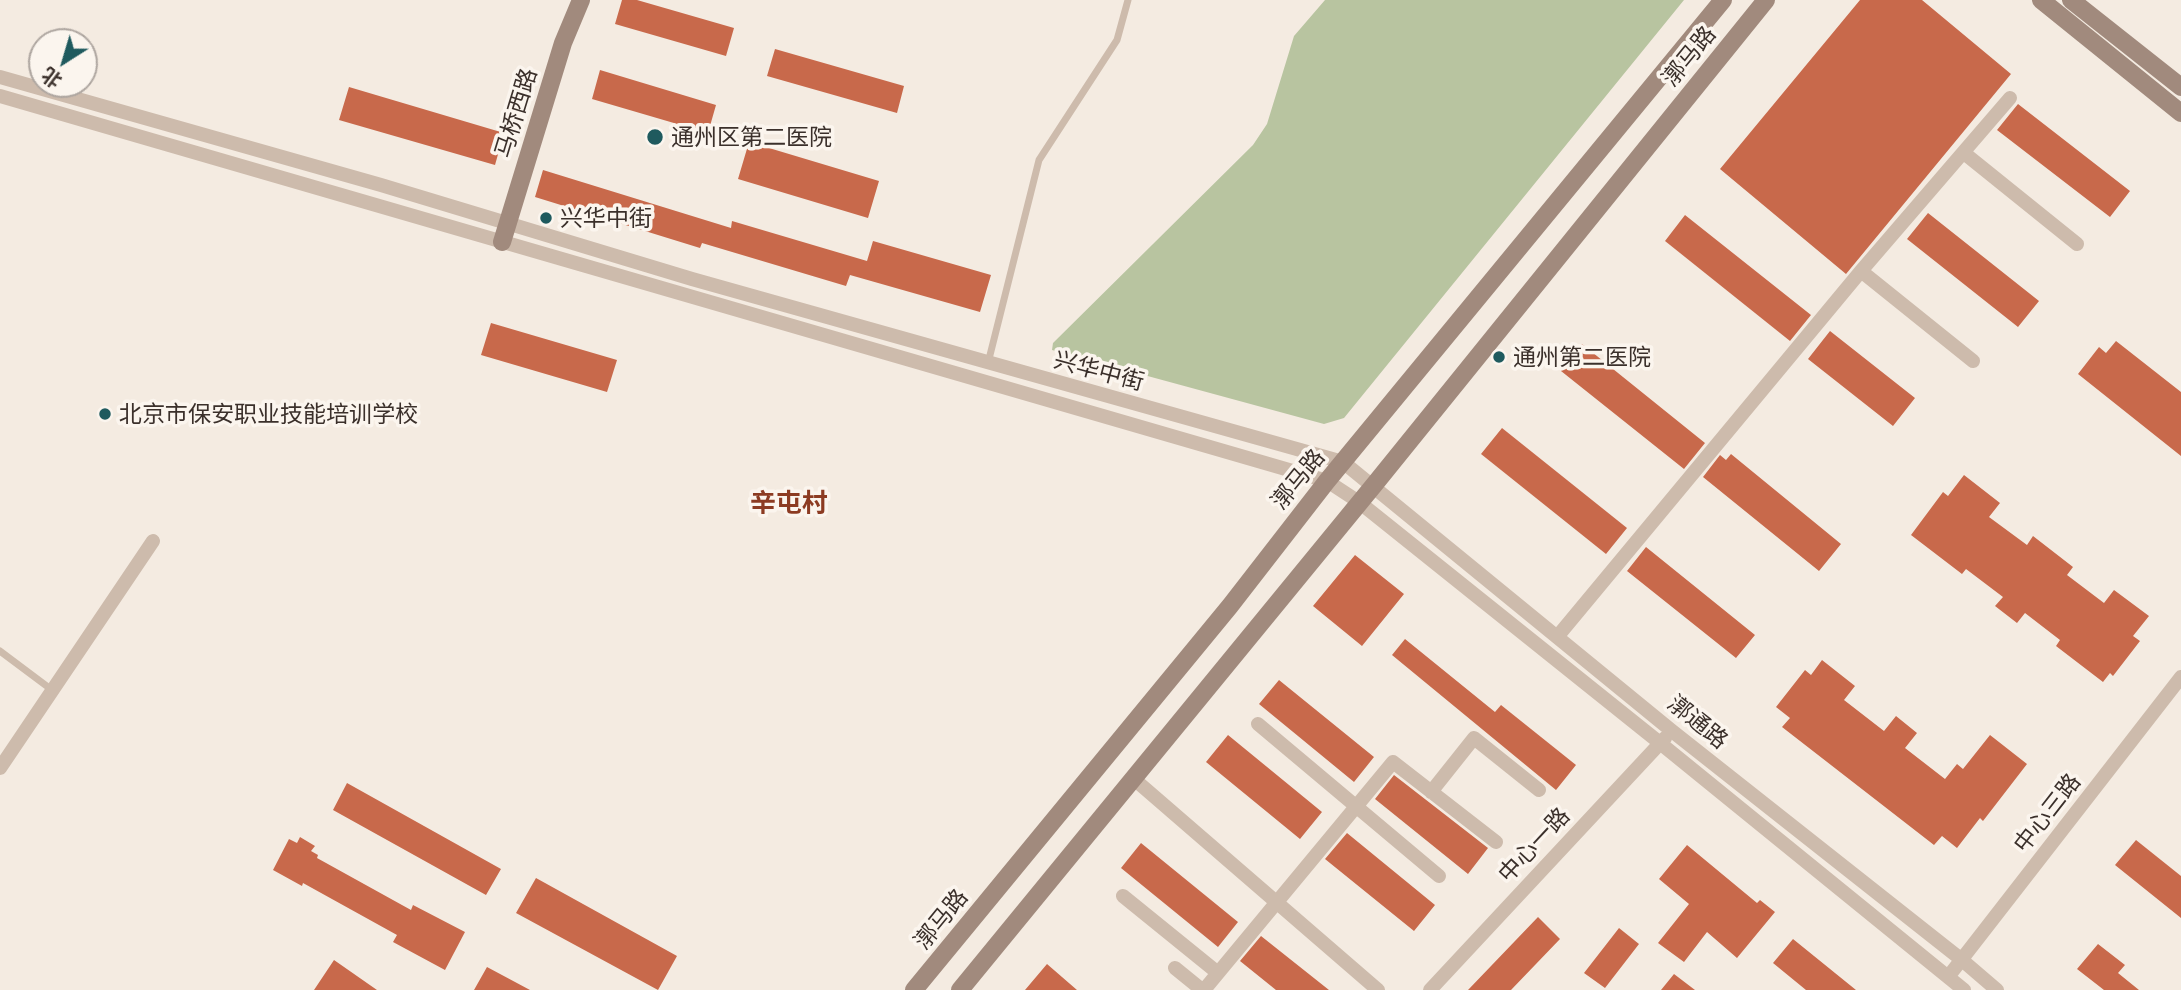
<!DOCTYPE html>
<html>
<head>
<meta charset="utf-8">
<style>
  body { margin:0 }
  #map { position:relative; width:2181px; height:990px; overflow:hidden; background:#f4ebe1; font-family:Barlow,"Noto Sans SC",sans-serif }
  canvas { display:block }
  .north { position:absolute; left:28px; top:28px; width:70px; height:70px; box-sizing:border-box; background:#fbf5ee; border:2px solid #aea6a0; border-radius:50%; rotate:217deg; font-size:19px; font-weight:700; line-height:28px; text-align:center; color:#3b302b }
  .north::after { content:''; display:block; margin:auto; width:24px; height:32px; background:#1f5a5e; clip-path:polygon(50% 0,100% 100%,50% 72%,0 100%) }
</style>
</head>
<body>
<div id="map">
<canvas width="2181" height="990"></canvas>
<div class="north">北</div>
</div>
<script>
const context = document.querySelector('canvas').getContext('2d');
context.lineJoin = 'round';
function fillPath(path, color) { context.fillStyle = color; context.fill(path, 'evenodd'); }
const poly = rows => new Path2D(rows.map(r => 'M' + r).join(''));
function trace(path, color, width, dash) { context.strokeStyle = color; context.lineWidth = width; context.lineCap = dash ? 'butt' : 'round'; context.setLineDash(dash || []); context.stroke(path); }
function label(font, color, halo, rows, align = 'center') {
  context.font = font + ' Barlow,"Noto Sans SC",sans-serif'; context.lineWidth = 7; context.setLineDash([]); context.textBaseline = 'middle'; context.strokeStyle = halo; context.fillStyle = color; for (const [text, x, y, turn = 0] of rows) {
    context.save(); context.translate(x, y); context.rotate((+turn || 0) * Math.PI / 180); context.textAlign = isNaN(turn) ? turn : align; if (halo) context.strokeText(text, 0, 0); context.fillText(text, 0, 0); context.restore();
  }
}
const green = poly([
  [1325,0,1684,0,1344,418,1324,424,1052,350,1053,343,1253,145,1267,124,1294,36]
]);
const building = poly([
  [622,0,637,0,734,28,726,56,615,24],
  [1860,0,1922,0,2011,74,1846,274,1720,169],
  [775,49,904,86,897,113,767,76],
  [600,70,716,105,708,133,592,99],
  [349,87,504,133,495,165,339,120],
  [2018,104,2130,191,2110,217,1997,130],
  [749,142,879,181,868,218,738,179],
  [543,170,731,228,732,221,867,261,873,241,991,275,980,312,850,275,846,286,702,243,700,248,535,197],
  [1928,213,2039,301,2018,327,1907,239],
  [1685,215,1811,315,1790,341,1665,241],
  [491,323,617,360,607,392,481,355],
  [1830,331,1915,398,1893,426,1808,359],
  [2116,341,2181,392,2181,456,2078,374,2099,347,2106,353],
  [1582,344,1705,443,1684,469,1561,371],
  [1502,428,1627,528,1606,554,1481,454],
  [1731,454,1841,544,1819,571,1703,477,1720,455,1726,460],
  [1964,475,2000,503,1989,517,2027,545,2033,536,2073,567,2067,575,2104,603,2114,590,2149,616,2133,636,2140,641,2113,676,2110,673,2103,682,2056,646,2060,640,2025,613,2017,623,1995,606,2003,597,1966,569,1962,574,1911,535,1943,492,1948,496],
  [1646,547,1755,635,1736,658,1627,571],
  [1355,555,1404,594,1362,646,1313,606],
  [1405,639,1495,712,1501,705,1576,765,1556,790,1392,655],
  [1822,660,1855,686,1844,700,1884,731,1896,716,1917,733,1905,748,1945,779,1957,764,1963,769,1990,735,2027,764,1983,821,1980,818,1957,848,1942,836,1934,845,1782,727,1790,718,1776,707,1805,670,1811,675],
  [1279,680,1374,757,1354,782,1259,704],
  [1228,735,1322,812,1300,839,1206,762],
  [1394,775,1488,848,1468,874,1375,799],
  [347,783,501,869,486,895,333,810],
  [1347,833,1435,905,1414,931,1325,859],
  [300,837,315,846,311,851,318,855,317,858,411,910,413,905,465,932,445,970,393,942,397,935,303,883,302,886,273,870,289,839,297,843],
  [2136,840,2181,876,2181,918,2115,865],
  [1141,843,1238,922,1218,947,1121,868],
  [1687,845,1757,903,1760,900,1775,912,1737,958,1707,932,1684,962,1658,943,1689,904,1659,879],
  [536,878,677,956,658,990,516,913],
  [1538,917,1560,939,1511,990,1468,990],
  [1619,928,1639,944,1605,988,1584,973],
  [1261,936,1329,990,1276,990,1240,961],
  [1793,939,1856,990,1806,990,1773,963],
  [2098,944,2125,965,2118,973,2139,990,2104,990,2077,969],
  [334,960,377,990,314,990],
  [1047,964,1077,990,1025,990],
  [487,967,530,990,474,990],
  [1674,974,1695,990,1661,990]
]);
const lane = poly([
  [988,363,1039,160,1117,40,1128,0],
  [0,651,52,690]
]);
const street = poly([
  [0,77,381,185,692,279,1343,462,1672,731,1962,960,1997,990],
  [0,96,1327,481,1359,502,1660,743,1964,990],
  [1964,153,2077,244],
  [1861,271,1973,361],
  [1557,637,1861,271,2010,98],
  [1258,724,1439,876],
  [0,768,153,541],
  [1134,779,1378,990],
  [1431,792,1474,738,1539,790],
  [1123,896,1218,973],
  [1175,968,1202,990],
  [1948,977,2181,677],
  [1204,990,1393,762,1496,842],
  [1430,990,1665,738]
]);
const secondary = poly([
  [2041,0,2181,113],
  [2071,0,2181,87],
  [502,242,563,43,581,0],
  [914,990,1230,606,1327,481,1723,0],
  [960,990,1374,485,1766,0]
]);
const markers = [
  [655,137,9,"#1f5a5e"],
  [546,218,7,"#1f5a5e"],
  [1499,357,7,"#1f5a5e"],
  [105,414,7,"#1f5a5e"]
];
const streetNames = [
  ["漷马路",1689,56,-51],
  ["马桥西路",516,113,-73],
  ["兴华中街",1099,371,15],
  ["漷马路",1298,479,-51],
  ["漷通路",1698,722,39],
  ["中心三路",2047,813,-52],
  ["中心一路",1534,845,-47],
  ["漷马路",941,919,-51]
];
const poiNames = [
  ["通州区第二医院",671,137],
  ["兴华中街",560,218],
  ["通州第二医院",1513,357],
  ["北京市保安职业技能培训学校",119,414]
];
const quarterNames = [
  ["辛屯村",789,503]
];
fillPath(green, '#b8c4a0');
fillPath(building, '#c8694b');
trace(lane, '#cdbbac', 7);
trace(street, '#cdbbac', 14);
trace(secondary, '#a18a7d', 18);
for (const [x, y, r, color] of markers) { const dot = new Path2D(); dot.arc(x, y, r, 0, 2 * Math.PI); context.fillStyle = color; context.fill(dot); trace(dot, '#fbf5ee', 2.5); }
label('23px', '#3b302b', '#fbf5ee', streetNames);
label('23px', '#3b302b', '#fbf5ee', poiNames, 'left');
label('bold 26px', '#8c3b22', '#fbf5ee', quarterNames);
</script>
</body>
</html>
